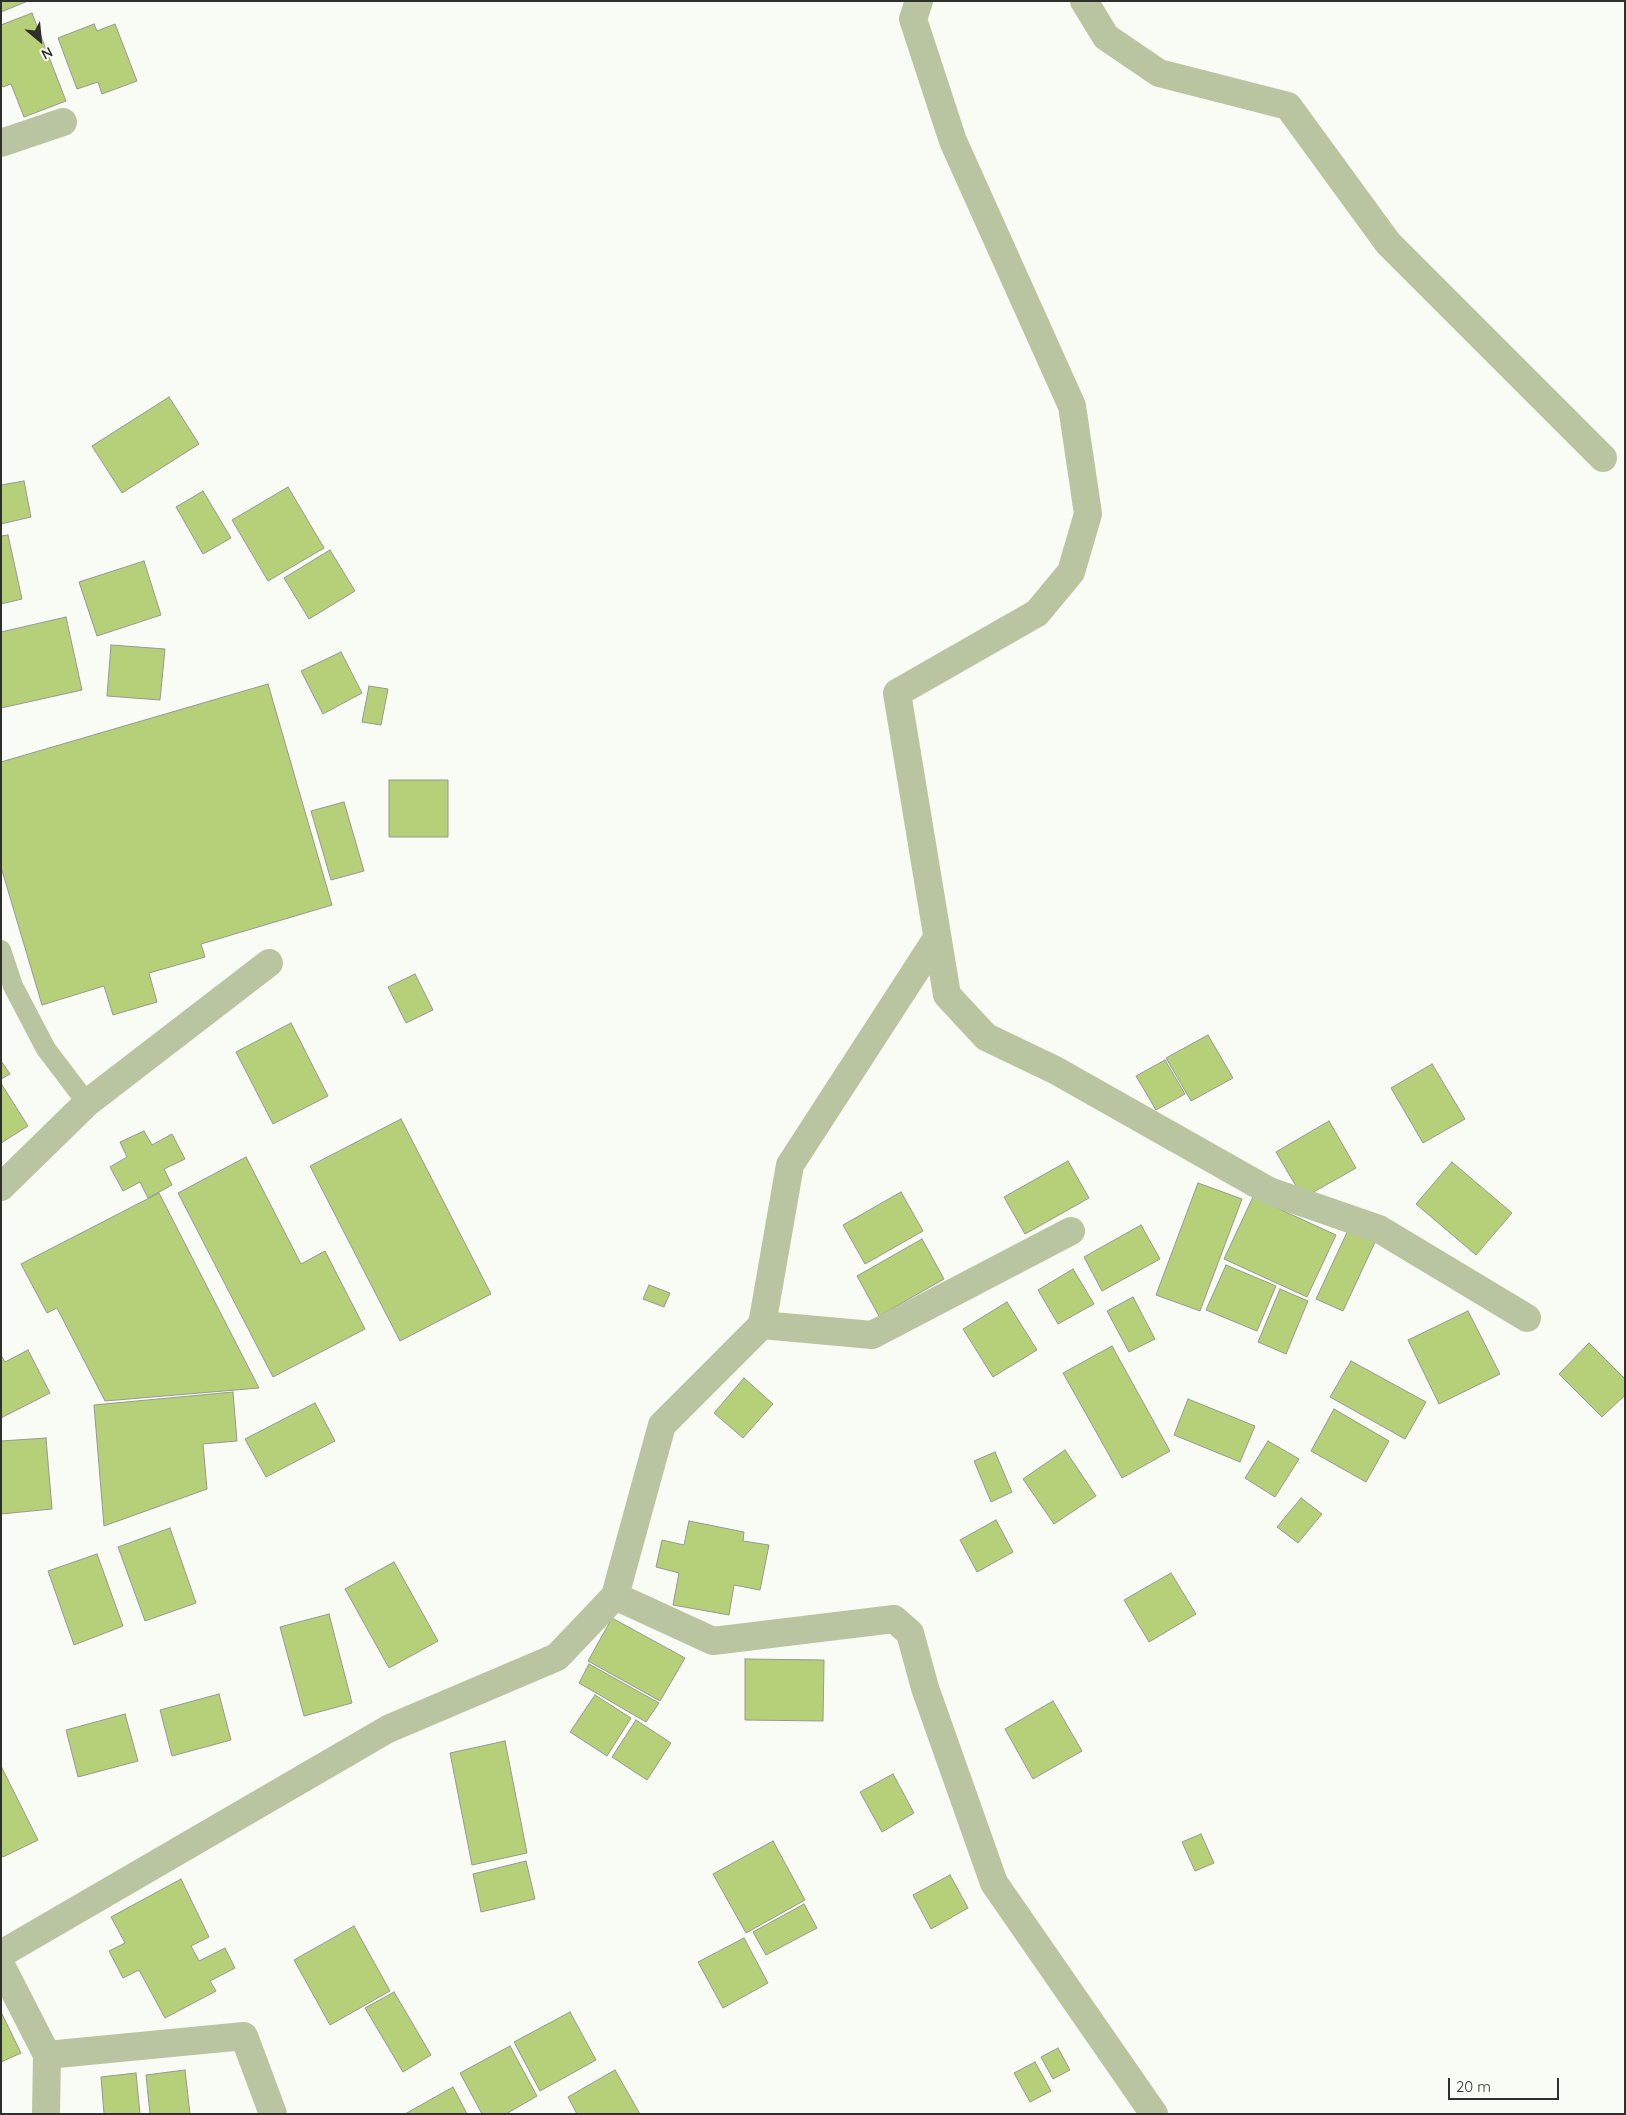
<!DOCTYPE html>
<html>
<head>
<meta charset="utf-8">
<style>
  body { margin:0 }
  #map { position:relative; width:1626px; height:2115px; overflow:hidden; background:#f9fcf4; font-family:Quicksand,sans-serif }
  canvas { display:block }
  .frame { position:absolute; inset:0; border:2px solid #2f302d; pointer-events:none }
  .north { position:absolute; left:15px; top:15px; width:50px; height:50px; -webkit-text-stroke:4px #f9fcf4; paint-order:stroke; rotate:152deg; font-size:14px; font-weight:700; line-height:20px; text-align:center; color:#2f302d }
  .north::after { content:''; display:block; margin:auto; width:18px; height:22px; background:#2f302d; clip-path:polygon(50% 0,100% 100%,50% 72%,0 100%) }
  .scale { position:absolute; left:1448px; top:2078px; width:111px; height:22px; box-sizing:border-box; border:2px solid #2f302d; border-top:0; padding-left:6px; font-size:15px; line-height:18px; white-space:nowrap; color:#2f302d; -webkit-text-stroke:4px #f9fcf4; paint-order:stroke }
</style>
</head>
<body>
<div id="map">
<canvas width="1626" height="2115"></canvas>
<div class="frame"></div>
<div class="north">N</div>
<div class="scale">20 m</div>
</div>
<script>
const context = document.querySelector('canvas').getContext('2d');
context.lineJoin = 'round';
function fillPath(path, color) { context.fillStyle = color; context.fill(path, 'evenodd'); }
const poly = rows => new Path2D(rows.map(r => 'M' + r).join(''));
function trace(path, color, width, dash) { context.strokeStyle = color; context.lineWidth = width; context.lineCap = dash ? 'butt' : 'round'; context.setLineDash(dash || []); context.stroke(path); }
const building = poly([
  [1,1,28,1,1,12,1,1],
  [32,13,66,101,24,117,11,84,3,87,1,84,1,25,32,13],
  [94,24,97,31,115,24,137,81,102,94,98,82,77,89,58,38,94,24],
  [169,397,199,444,122,493,92,446,169,397],
  [24,481,31,517,1,524,1,485,24,481],
  [288,487,324,548,268,581,232,520,288,487],
  [203,491,231,538,203,554,176,507,203,491],
  [8,535,22,599,1,604,1,536,8,535],
  [330,550,355,591,309,619,284,578,330,550],
  [144,561,161,615,97,636,79,582,144,561],
  [66,617,82,690,1,708,1,632,66,617],
  [111,645,165,649,160,700,107,696,111,645],
  [341,652,362,693,323,714,301,671,341,652],
  [268,684,332,905,201,944,205,957,149,973,157,1002,113,1015,104,986,42,1005,1,867,1,762,268,684],
  [369,686,388,689,381,725,362,722,369,686],
  [389,780,448,780,448,837,389,837,389,780],
  [344,802,364,871,331,880,311,811,344,802],
  [415,974,433,1010,406,1023,388,987,415,974],
  [291,1023,328,1096,273,1124,236,1052,291,1023],
  [1208,1035,1233,1078,1191,1101,1166,1058,1208,1035],
  [1165,1060,1185,1094,1156,1110,1136,1076,1165,1060],
  [1,1061,10,1074,1,1079,1,1061],
  [1432,1064,1465,1119,1423,1143,1391,1088,1432,1064],
  [2,1085,28,1126,1,1143,1,1086,2,1085],
  [401,1119,491,1294,400,1341,310,1166,401,1119],
  [1329,1121,1356,1168,1303,1198,1276,1152,1329,1121],
  [144,1131,152,1145,172,1134,185,1159,164,1169,172,1185,148,1198,140,1182,123,1191,110,1167,127,1157,120,1142,144,1131],
  [246,1157,301,1264,325,1251,365,1329,273,1377,178,1193,246,1157],
  [1068,1161,1089,1198,1025,1234,1004,1197,1068,1161],
  [1452,1162,1512,1213,1476,1255,1416,1204,1452,1162],
  [1198,1183,1242,1199,1200,1311,1156,1295,1198,1183],
  [901,1192,923,1231,865,1264,843,1225,901,1192],
  [159,1193,259,1388,105,1401,57,1308,47,1313,21,1264,159,1193],
  [1253,1197,1336,1235,1307,1297,1224,1259,1253,1197],
  [1141,1225,1160,1259,1102,1291,1084,1257,1141,1225],
  [1349,1228,1376,1240,1343,1311,1316,1299,1349,1228],
  [922,1239,944,1279,879,1316,857,1276,922,1239],
  [1226,1265,1276,1286,1257,1331,1206,1310,1226,1265],
  [1073,1269,1094,1304,1058,1324,1038,1290,1073,1269],
  [649,1285,670,1293,664,1307,643,1299,649,1285],
  [1280,1289,1308,1301,1286,1354,1258,1342,1280,1289],
  [1133,1297,1155,1339,1129,1352,1107,1311,1133,1297],
  [1007,1302,1037,1350,993,1377,963,1329,1007,1302],
  [1468,1311,1500,1374,1439,1404,1408,1340,1468,1311],
  [1589,1343,1625,1379,1625,1395,1602,1417,1559,1374,1589,1343],
  [1112,1346,1170,1451,1122,1478,1063,1373,1112,1346],
  [28,1350,50,1393,1,1418,1,1355,5,1362,28,1350],
  [1351,1361,1426,1402,1405,1439,1330,1397,1351,1361],
  [744,1378,773,1404,743,1438,714,1413,744,1378],
  [233,1392,237,1441,203,1444,207,1489,104,1526,94,1405,233,1392],
  [1188,1399,1255,1426,1240,1462,1174,1435,1188,1399],
  [315,1403,335,1441,266,1477,245,1439,315,1403],
  [1334,1409,1389,1441,1366,1482,1311,1451,1334,1409],
  [46,1438,52,1509,1,1514,1,1441,46,1438],
  [1268,1441,1299,1459,1275,1497,1245,1478,1268,1441],
  [1065,1450,1096,1496,1054,1524,1023,1479,1065,1450],
  [995,1452,1012,1492,991,1502,974,1461,995,1452],
  [1301,1498,1322,1514,1298,1543,1277,1527,1301,1498],
  [996,1520,1013,1552,977,1572,960,1540,996,1520],
  [689,1521,744,1532,743,1541,769,1545,760,1590,734,1585,729,1615,673,1605,679,1573,656,1567,662,1540,684,1545,689,1521],
  [170,1528,196,1603,145,1621,118,1547,170,1528],
  [97,1554,123,1626,74,1645,48,1571,97,1554],
  [394,1562,438,1641,389,1668,345,1589,394,1562],
  [1171,1573,1196,1614,1149,1642,1124,1600,1171,1573],
  [329,1614,352,1703,304,1716,280,1627,329,1614],
  [612,1618,685,1658,660,1701,588,1661,612,1618],
  [745,1659,824,1660,823,1721,745,1720,745,1659],
  [589,1664,659,1703,646,1722,579,1683,589,1664],
  [219,1694,231,1740,172,1756,160,1710,219,1694],
  [595,1695,631,1718,607,1756,570,1732,595,1695],
  [1053,1701,1082,1751,1033,1779,1005,1729,1053,1701],
  [125,1714,138,1761,78,1777,66,1730,125,1714],
  [636,1720,671,1743,647,1780,612,1757,636,1720],
  [505,1741,527,1853,472,1865,450,1753,505,1741],
  [1,1766,38,1840,3,1857,1,1854,1,1766],
  [893,1774,914,1813,882,1832,860,1792,893,1774],
  [1201,1834,1214,1863,1195,1871,1182,1842,1201,1834],
  [773,1841,805,1900,746,1933,713,1874,773,1841],
  [526,1861,535,1899,481,1912,473,1874,526,1861],
  [950,1875,968,1908,931,1929,913,1895,950,1875],
  [181,1879,209,1937,191,1946,199,1961,225,1948,235,1968,210,1981,216,1991,165,2018,139,1970,123,1978,109,1951,125,1943,111,1917,181,1879],
  [804,1904,817,1928,766,1955,753,1932,804,1904],
  [354,1926,390,1991,330,2025,294,1960,354,1926],
  [744,1938,768,1983,723,2008,698,1962,744,1938],
  [394,1992,431,2055,403,2072,365,2008,394,1992],
  [1,2012,21,2053,1,2062,1,2012],
  [570,2012,596,2060,540,2091,514,2042,570,2012],
  [510,2046,537,2096,506,2114,482,2114,460,2073,510,2046],
  [1058,2048,1070,2070,1053,2079,1041,2057,1058,2048],
  [1035,2062,1051,2091,1030,2102,1014,2073,1035,2062],
  [185,2070,190,2114,150,2114,146,2075,185,2070],
  [615,2070,640,2114,577,2114,568,2097,615,2070],
  [136,2073,140,2114,104,2114,101,2077,136,2073],
  [453,2087,467,2114,405,2114,453,2087]
]);
const service = poly([
  [1,950,13,986,46,1049,87,1103]
]);
const minor = poly([
  [919,1,913,19,953,141,1072,406,1088,514,1071,572,1037,613,897,693,947,995,986,1037,1055,1070,1269,1191,1379,1229,1527,1318],
  [1084,1,1106,37,1159,73,1288,106,1388,243,1603,458],
  [1,143,63,122],
  [1,1187,87,1103,269,963],
  [762,1325,872,1335,1071,1231],
  [615,1596,713,1641,894,1619,910,1633,925,1688,994,1883,1154,2114],
  [1,1954,388,1729,557,1657,615,1596,662,1425,762,1325,790,1165,937,938],
  [1,1965,47,2055,244,2036,273,2114],
  [46,2114,47,2055]
]);
fillPath(building, '#b5d079');
trace(building, '#969991', 1);
trace(service, '#b8c5a0', 20);
trace(minor, '#b8c5a0', 28);
</script>
</body>
</html>
